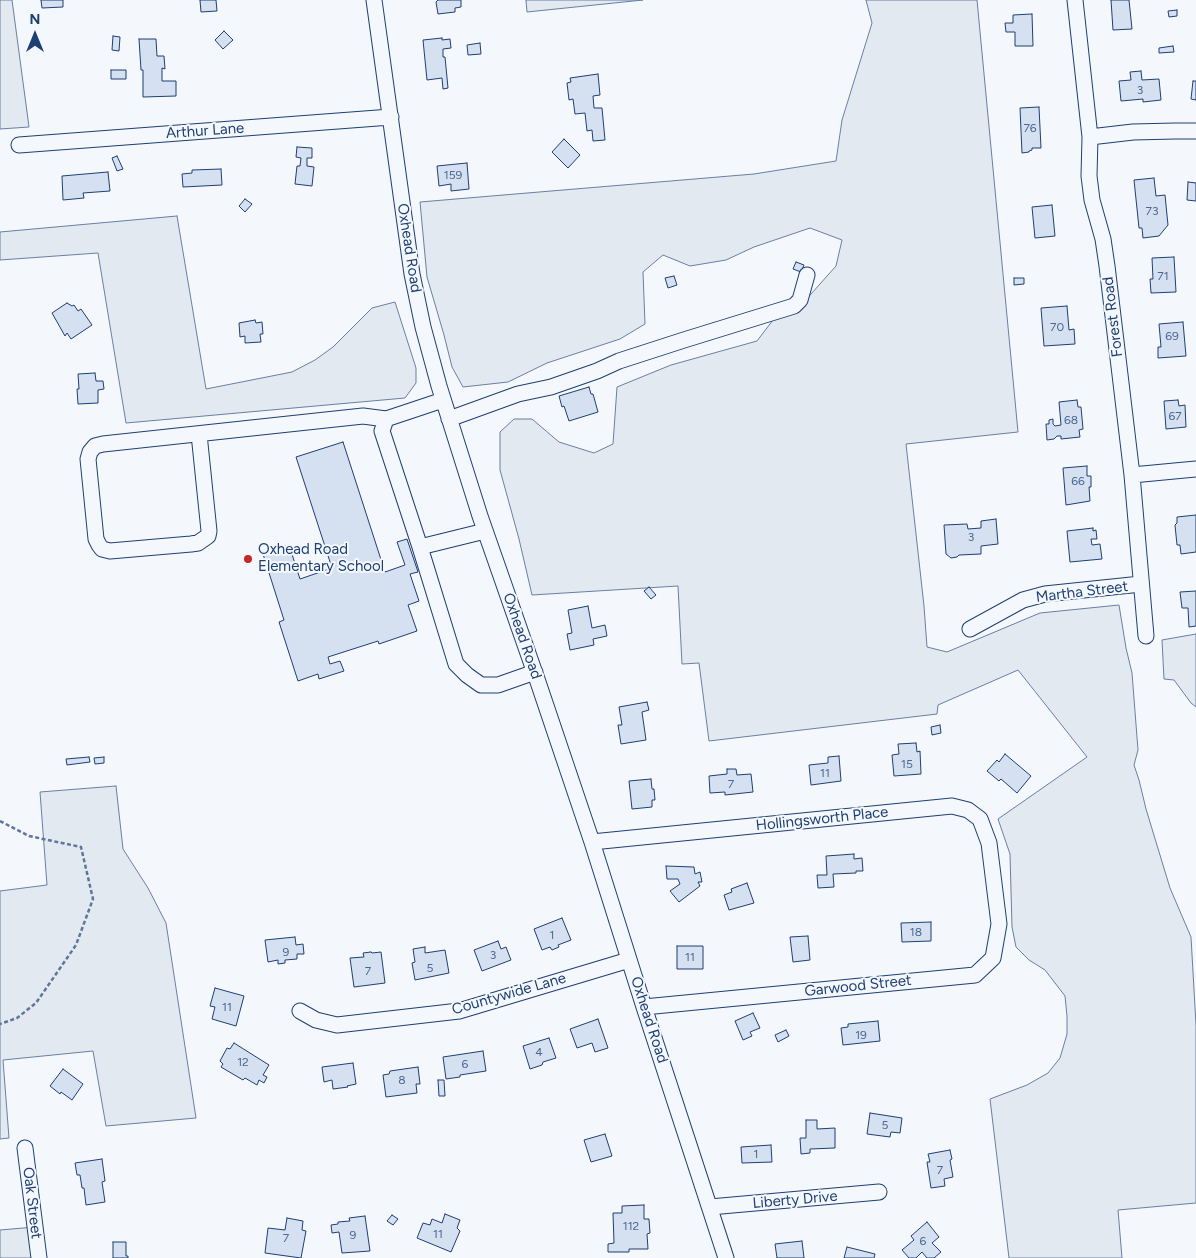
<!DOCTYPE html>
<html>
<head>
<meta charset="utf-8">
<style>
  body { margin:0 }
  #map { position:relative; width:1196px; height:1258px; overflow:hidden; background:#f4f7fb; font-family:Figtree,sans-serif }
  canvas { display:block }
  .north { position:absolute; left:10px; top:10px; width:50px; height:50px; -webkit-text-stroke:4px #f4f7fb; paint-order:stroke; rotate:0deg; font-size:14px; font-weight:700; line-height:20px; text-align:center; color:#1d3f73 }
  .north::after { content:''; display:block; margin:auto; width:18px; height:22px; background:#1d3f73; clip-path:polygon(50% 0,100% 100%,50% 72%,0 100%) }
</style>
</head>
<body>
<div id="map">
<canvas width="1196" height="1258"></canvas>
<div class="north">N</div>
</div>
<script>
const context = document.querySelector('canvas').getContext('2d');
context.lineJoin = 'round';
function fillPath(path, color) { context.fillStyle = color; context.fill(path, 'evenodd'); }
const poly = rows => new Path2D(rows.map(r => 'M' + r).join(''));
function trace(path, color, width, dash) { context.strokeStyle = color; context.lineWidth = width; context.lineCap = dash ? 'butt' : 'round'; context.setLineDash(dash || []); context.stroke(path); }
function label(font, color, halo, rows, align = 'center') {
  context.font = font + ' Figtree,sans-serif'; context.lineWidth = 4; context.setLineDash([]); context.textBaseline = 'middle'; context.strokeStyle = halo; context.fillStyle = color; for (const [text, x, y, turn = 0] of rows) {
    context.save(); context.translate(x, y); context.rotate((+turn || 0) * Math.PI / 180); context.textAlign = isNaN(turn) ? turn : align; if (halo) context.strokeText(text, 0, 0); context.fillText(text, 0, 0); context.restore();
  }
}
const green = poly([
  [0,0,12,0,29,127,0,129,0,0],
  [526,0,643,0,527,12,526,0],
  [866,0,977,0,1018,432,906,444,924,606,927,647,947,652,1040,613,1119,605,1126,648,1132,673,1138,750,1134,765,1139,780,1146,809,1170,888,1191,937,1196,1025,1196,1203,1118,1210,1122,1258,1009,1258,990,1099,1027,1085,1048,1073,1060,1058,1067,1034,1067,1016,1065,996,1045,970,1029,960,1016,947,1012,927,1010,854,998,819,1087,757,1018,670,938,705,937,714,709,741,699,663,682,664,678,586,532,595,519,539,500,470,500,432,514,419,532,419,559,442,594,453,613,444,617,387,671,365,757,341,776,316,803,303,836,266,842,240,810,228,754,247,726,260,690,266,663,255,643,272,645,324,620,339,547,363,508,382,463,387,452,367,444,335,427,277,420,202,754,174,836,161,842,120,872,23,866,0],
  [177,216,206,389,292,372,315,360,333,347,372,308,395,302,416,368,416,383,405,398,126,423,98,253,0,260,0,232,177,216],
  [1196,634,1196,707,1191,703,1174,680,1164,679,1162,640,1196,634],
  [116,786,123,849,148,888,166,923,196,1118,106,1126,93,1051,3,1060,9,1138,0,1139,0,891,47,885,40,792,116,786],
  [35,1227,39,1258,0,1258,0,1230,35,1227]
]);
const building = poly([
  [41,0,63,0,63,7,42,8,41,0],
  [200,0,216,0,217,11,201,12,200,0],
  [438,0,461,0,461,7,455,8,455,12,438,14,436,2,438,0],
  [1111,0,1129,0,1132,29,1113,30,1111,0],
  [1177,10,1177,16,1169,17,1168,11,1177,10],
  [1032,14,1033,46,1015,46,1015,32,1006,32,1005,23,1013,23,1013,15,1032,14],
  [224,31,233,40,223,49,215,40,224,31],
  [113,36,120,37,119,51,112,50,113,36],
  [442,38,442,40,450,39,451,48,443,49,443,57,445,57,448,88,443,89,442,78,427,80,423,40,442,38],
  [139,39,156,39,157,56,164,56,165,69,162,68,162,81,176,81,176,96,143,97,143,70,141,70,139,39],
  [480,43,481,54,468,55,467,45,480,43],
  [1173,46,1174,52,1159,53,1159,48,1173,46],
  [111,70,126,70,126,79,111,79,111,70],
  [1141,71,1142,80,1159,79,1161,100,1143,102,1143,99,1121,101,1119,81,1131,80,1130,72,1141,71],
  [598,74,600,95,593,96,594,108,602,108,605,140,593,141,592,130,587,131,585,113,575,114,573,99,569,100,567,83,571,82,570,78,598,74],
  [1193,81,1196,81,1196,100,1191,99,1193,81],
  [1039,107,1041,148,1032,148,1032,150,1029,151,1029,152,1022,153,1020,108,1039,107],
  [564,139,580,155,568,168,552,152,564,139],
  [297,147,312,148,312,158,307,158,307,166,314,167,312,186,295,184,297,166,300,166,301,158,296,157,297,147],
  [117,156,123,169,117,171,112,158,117,156],
  [467,163,469,189,451,191,451,184,439,186,437,166,467,163],
  [221,169,222,185,183,187,182,174,192,173,192,170,221,169],
  [108,172,110,191,83,193,84,198,63,200,62,176,108,172],
  [1154,178,1156,196,1165,195,1168,225,1159,236,1143,238,1142,228,1139,228,1134,180,1154,178],
  [1188,182,1196,183,1196,201,1187,200,1188,182],
  [245,199,252,204,245,212,239,206,245,199],
  [1052,205,1055,236,1035,238,1032,207,1052,205],
  [1174,257,1176,292,1151,293,1150,279,1153,279,1152,258,1174,257],
  [796,262,804,265,801,272,793,269,796,262],
  [674,276,677,285,668,288,665,278,674,276],
  [1014,278,1024,278,1024,284,1014,285,1014,278],
  [67,303,72,306,74,305,78,311,81,309,92,325,71,339,67,333,65,336,52,313,67,303],
  [1067,306,1069,330,1074,329,1075,344,1044,346,1041,308,1067,306],
  [255,320,256,323,262,322,263,334,260,334,261,342,245,343,245,336,240,337,239,323,255,320],
  [1183,322,1186,356,1158,358,1158,347,1161,347,1159,324,1183,322],
  [95,373,96,381,103,381,104,389,98,390,98,403,78,404,77,389,79,389,78,374,95,373],
  [589,387,591,394,593,394,598,412,569,421,564,406,562,407,559,396,589,387],
  [1077,400,1078,407,1081,407,1083,429,1079,430,1080,437,1061,439,1061,436,1057,436,1054,439,1047,440,1046,424,1049,424,1049,420,1053,419,1053,424,1055,426,1061,425,1059,402,1077,400],
  [1178,400,1179,406,1185,405,1186,427,1166,429,1164,401,1178,400],
  [343,442,385,572,405,565,397,542,407,539,418,572,410,574,419,601,408,605,417,631,379,644,378,641,328,657,330,664,340,661,344,671,319,679,318,674,298,681,279,622,284,620,263,554,289,545,300,579,332,568,296,457,343,442],
  [1087,466,1087,476,1091,476,1091,487,1089,487,1090,501,1066,505,1063,468,1087,466],
  [1196,515,1196,552,1181,554,1180,545,1177,545,1175,525,1177,523,1177,517,1196,515],
  [996,519,998,544,981,546,981,554,959,555,957,557,951,558,946,554,944,525,967,524,968,529,981,528,981,521,996,519],
  [1093,528,1093,531,1096,530,1097,539,1091,539,1092,545,1100,544,1102,559,1070,562,1067,531,1093,528],
  [649,587,656,595,651,599,644,591,649,587],
  [1196,591,1196,626,1189,627,1188,608,1182,608,1180,592,1196,591],
  [588,606,592,628,605,625,607,636,593,639,594,645,570,650,567,634,572,633,568,610,588,606],
  [647,702,649,710,642,712,646,740,621,744,618,725,622,725,619,707,647,702],
  [940,725,941,733,932,735,931,727,940,725],
  [916,743,917,752,920,751,921,774,894,776,892,755,899,754,898,744,916,743],
  [1005,754,1031,776,1017,793,1001,779,999,781,987,771,997,760,999,762,1005,754],
  [839,756,841,781,811,785,809,765,828,763,828,757,839,756],
  [89,757,90,762,67,765,66,759,89,757],
  [104,757,104,763,95,764,94,758,104,757],
  [727,769,736,769,737,775,751,774,753,792,725,795,725,792,710,793,709,776,727,774,727,769],
  [651,779,652,789,654,789,655,800,652,800,652,807,632,809,629,781,651,779],
  [854,854,854,859,862,858,863,871,856,871,856,873,833,874,834,887,818,888,817,875,827,875,826,856,854,854],
  [666,866,694,867,695,874,700,872,702,882,698,882,700,886,679,902,670,891,680,884,678,879,667,879,666,866],
  [747,883,754,903,729,910,724,895,732,892,731,889,747,883],
  [562,918,571,940,558,945,559,947,552,950,550,947,542,950,534,929,562,918],
  [931,922,931,941,902,942,901,923,931,922],
  [808,936,810,960,793,962,790,937,808,936],
  [295,937,296,945,303,944,304,954,297,954,297,959,285,960,285,963,278,964,278,960,268,962,265,940,295,937],
  [498,941,501,949,506,947,511,960,482,971,474,950,498,941],
  [677,946,703,946,703,969,677,969,677,946],
  [425,947,425,953,445,950,449,973,415,980,412,963,415,962,413,949,425,947],
  [371,952,372,953,381,952,385,983,354,987,350,958,364,957,363,953,371,952],
  [215,988,244,996,236,1026,212,1019,215,1007,210,1006,215,988],
  [753,1013,760,1028,750,1032,752,1036,743,1040,735,1021,753,1013],
  [598,1019,608,1048,595,1052,592,1043,577,1048,570,1029,598,1019],
  [878,1021,880,1041,843,1045,841,1028,848,1027,848,1024,878,1021],
  [786,1030,789,1036,778,1042,775,1035,786,1030],
  [549,1038,556,1058,543,1062,542,1065,530,1069,523,1046,549,1038],
  [234,1043,269,1065,263,1075,267,1077,264,1083,259,1080,257,1085,245,1078,243,1080,221,1067,223,1064,220,1061,227,1048,230,1049,234,1043],
  [483,1051,486,1071,460,1075,460,1077,446,1079,443,1057,483,1051],
  [353,1063,356,1084,347,1086,348,1087,333,1089,332,1080,324,1082,322,1067,353,1063],
  [418,1067,420,1084,416,1084,417,1093,386,1097,383,1075,389,1074,390,1071,418,1067],
  [63,1069,83,1084,72,1100,61,1092,60,1094,50,1086,63,1069],
  [438,1080,444,1080,445,1096,439,1096,438,1080],
  [870,1113,902,1118,900,1133,891,1132,890,1137,867,1134,870,1113],
  [806,1120,817,1120,817,1129,835,1128,835,1148,810,1149,810,1153,801,1154,800,1138,806,1138,806,1120],
  [605,1134,612,1156,591,1162,584,1140,605,1134],
  [771,1145,772,1162,742,1163,741,1147,771,1145],
  [950,1150,952,1159,950,1160,953,1177,944,1179,945,1186,931,1188,927,1162,930,1162,928,1154,950,1150],
  [102,1159,105,1181,102,1182,105,1202,86,1205,84,1188,82,1188,80,1175,77,1175,75,1163,102,1159],
  [644,1205,644,1219,649,1219,650,1233,647,1234,648,1249,629,1249,629,1252,608,1252,608,1244,614,1243,613,1213,622,1213,622,1206,644,1205],
  [445,1214,460,1220,457,1228,460,1231,451,1252,417,1238,423,1223,430,1225,432,1219,442,1223,445,1214],
  [392,1215,398,1219,393,1225,387,1221,392,1215],
  [365,1216,370,1251,342,1253,339,1232,332,1233,331,1225,338,1224,338,1222,350,1221,349,1218,365,1216],
  [287,1218,303,1221,302,1230,306,1231,301,1258,265,1253,268,1228,285,1230,287,1218],
  [927,1222,939,1237,932,1243,941,1252,934,1258,927,1258,922,1252,916,1258,909,1258,902,1250,914,1240,911,1236,927,1222],
  [802,1241,804,1258,777,1258,775,1244,802,1241],
  [113,1242,126,1242,126,1256,128,1256,128,1258,113,1258,113,1242],
  [847,1247,875,1254,874,1258,844,1258,847,1247]
]);
const path = poly([
  [0,821,29,836,81,847,93,899,76,945,36,1003,17,1018,0,1024]
]);
const minor = poly([
  [374,0,412,274,423,327,439,386,480,516,537,679,592,842,644,1007,726,1258],
  [1075,0,1090,137,1089,176,1092,200,1103,239,1107,266,1132,475,1146,636],
  [1090,137,1133,132,1175,131,1196,131],
  [19,145,391,117],
  [443,400,386,419,382,431,420,547,456,664,467,675,481,685,498,685,535,672],
  [449,419,518,394,551,387,597,371,619,361,684,340,794,306,800,300,807,275],
  [199,434,209,531,208,536,198,543,191,544,110,551,102,549,99,545,96,539,88,459,90,452,95,446,103,444,363,416,386,419],
  [1132,475,1196,469],
  [420,547,485,531],
  [970,629,1023,600,1045,594,1141,584],
  [592,842,952,806,968,810,980,819,989,843,999,924,993,958,975,975,644,1007],
  [300,1011,316,1020,337,1025,459,1011,629,960],
  [25,1148,39,1258],
  [710,1207,879,1192]
]);
const markers = [
  [248,559,5,"#c62828"]
];
const numberNames = [
  ["3",1140,90],
  ["76",1030,128],
  ["159",453,175],
  ["73",1152,211],
  ["71",1163,276],
  ["70",1057,327],
  ["69",1172,336],
  ["67",1175,416],
  ["68",1071,420],
  ["66",1078,481],
  ["3",971,537],
  ["15",907,764],
  ["11",825,773],
  ["7",731,784],
  ["18",916,932],
  ["1",552,935],
  ["9",286,952],
  ["3",493,955],
  ["11",690,957],
  ["5",430,968],
  ["7",368,971],
  ["11",227,1007],
  ["19",861,1035],
  ["4",539,1052],
  ["12",243,1062],
  ["6",465,1064],
  ["8",402,1080],
  ["5",885,1125],
  ["1",756,1154],
  ["7",940,1170],
  ["112",631,1226],
  ["11",438,1234],
  ["9",353,1235],
  ["7",286,1238],
  ["6",923,1241]
];
const streetNames = [
  ["Arthur Lane",205,131,-4],
  ["Oxhead Road",409,248,81],
  ["Forest Road",1113,317,-97],
  ["Martha Street",1082,592,-7],
  ["Oxhead Road",522,636,71],
  ["Hollingsworth Place",822,819,-6],
  ["Garwood Street",858,986,-6],
  ["Countywide Lane",509,994,-16],
  ["Oxhead Road",649,1020,72],
  ["Liberty Drive",795,1200,-5],
  ["Oak Street",32,1203,83]
];
const poiNames = [
  ["Oxhead Road",258,550],
  ["Elementary School",258,567]
];
fillPath(green, '#e3e9f0');
trace(green, '#687fa3', 1);
fillPath(building, '#d5e0f0');
trace(building, '#1d3f73', 1);
trace(minor, '#1d3f73', 17);
trace(path, '#5e769c', 2.5, [4, 2.5]);
trace(minor, '#f4f7fb', 15);
for (const [x, y, r, color] of markers) { const dot = new Path2D(); dot.arc(x, y, r, 0, 2 * Math.PI); context.fillStyle = color; context.fill(dot); trace(dot, '#f4f7fb', 2); }
label('12px', '#4b6792', null, numberNames);
label('15px', '#1d3f73', '#f4f7fb', streetNames);
label('15px', '#1d3f73', '#f4f7fb', poiNames, 'left');
</script>
</body>
</html>
